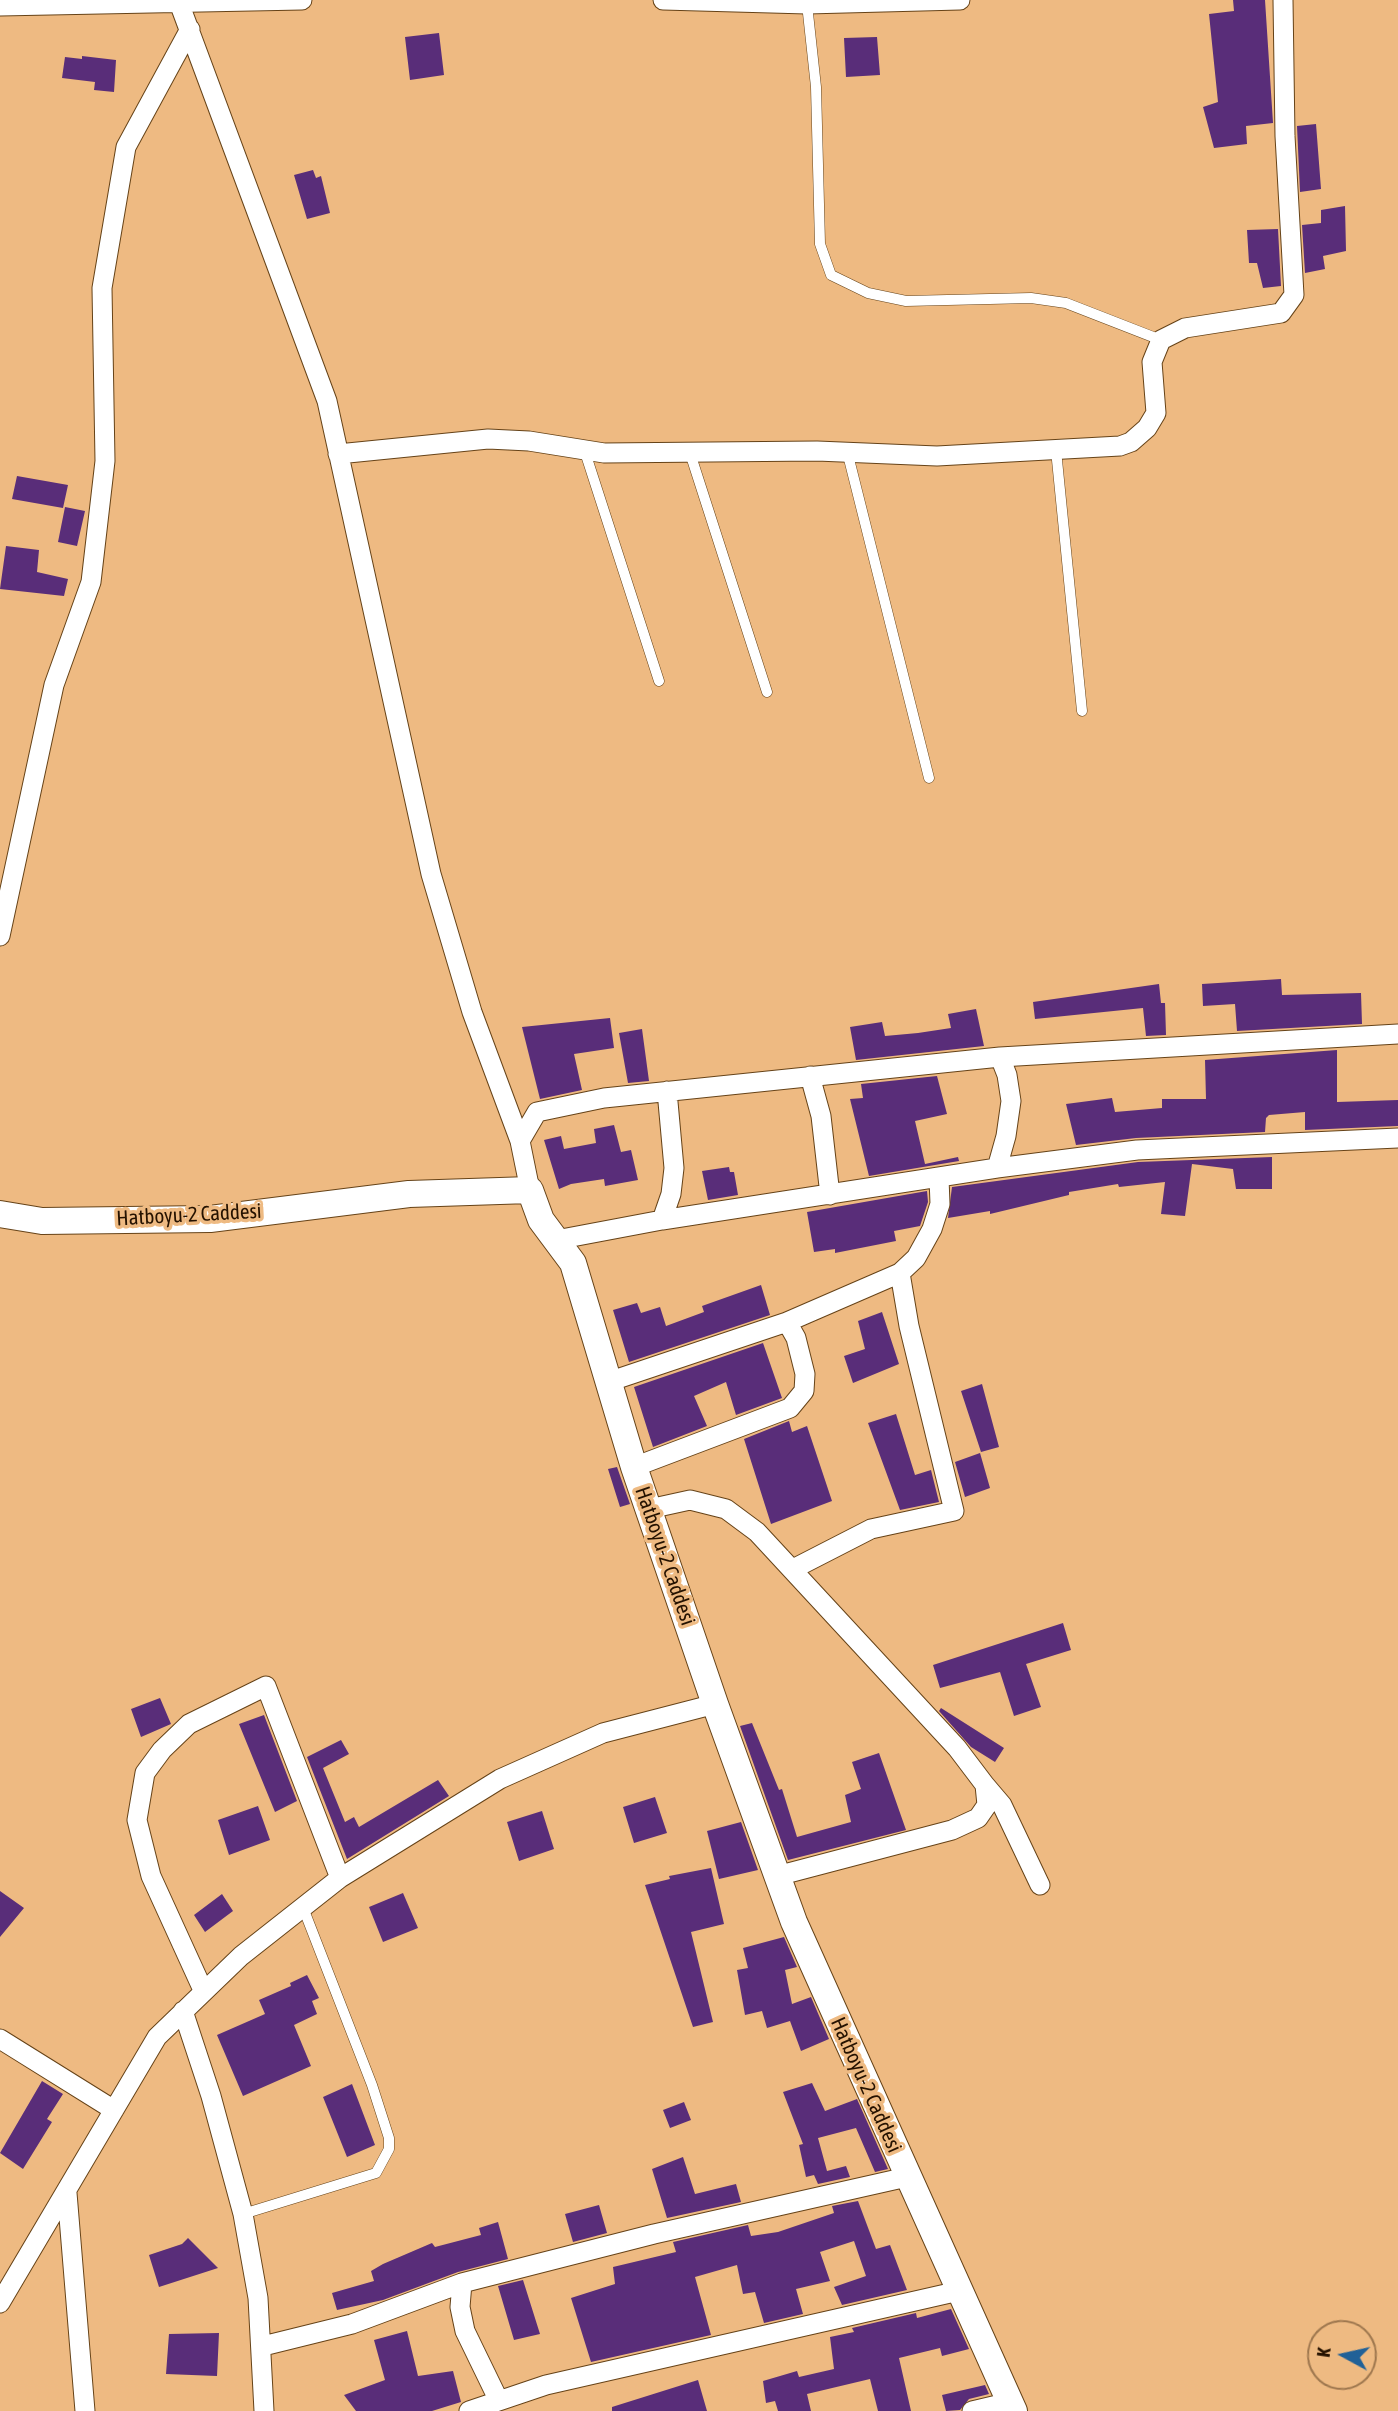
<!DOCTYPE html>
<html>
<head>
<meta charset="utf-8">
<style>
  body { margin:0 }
  #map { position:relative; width:1398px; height:2411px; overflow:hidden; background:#eeba82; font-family:"Asap Condensed",sans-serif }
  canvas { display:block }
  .north { position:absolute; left:1307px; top:2320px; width:70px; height:70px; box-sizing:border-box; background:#eeba82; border:2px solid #9e774e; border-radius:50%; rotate:278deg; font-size:19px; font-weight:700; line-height:28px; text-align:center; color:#251200 }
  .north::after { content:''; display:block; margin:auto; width:24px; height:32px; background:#216197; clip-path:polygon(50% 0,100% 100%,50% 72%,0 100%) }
</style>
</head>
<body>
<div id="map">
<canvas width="1398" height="2411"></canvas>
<div class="north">K</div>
</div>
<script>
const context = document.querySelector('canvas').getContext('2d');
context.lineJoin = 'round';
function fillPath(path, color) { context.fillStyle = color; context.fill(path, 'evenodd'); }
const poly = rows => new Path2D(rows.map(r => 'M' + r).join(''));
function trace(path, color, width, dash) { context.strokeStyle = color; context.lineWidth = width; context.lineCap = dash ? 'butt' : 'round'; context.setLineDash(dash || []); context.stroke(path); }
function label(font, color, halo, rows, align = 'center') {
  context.font = font + ' "Asap Condensed",sans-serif'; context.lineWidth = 7; context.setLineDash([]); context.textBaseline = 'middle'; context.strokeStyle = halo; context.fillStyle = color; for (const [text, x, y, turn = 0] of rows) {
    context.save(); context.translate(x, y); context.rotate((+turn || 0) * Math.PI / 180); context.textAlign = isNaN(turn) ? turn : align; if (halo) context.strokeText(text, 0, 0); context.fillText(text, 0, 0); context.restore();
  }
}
const building = poly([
  [1233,0,1265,0,1273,123,1246,126,1247,144,1214,148,1203,107,1218,102,1209,14,1234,11],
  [439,33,444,75,410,80,405,37],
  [877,37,880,75,846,77,844,38],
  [82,56,116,60,114,92,94,90,95,82,62,78,65,57,82,59],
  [1316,124,1321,189,1300,192,1297,126],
  [313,170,316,178,321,176,330,213,307,219,294,175],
  [1345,206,1346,251,1323,256,1325,269,1305,273,1302,225,1321,223,1321,210],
  [1278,229,1281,286,1263,288,1257,263,1249,263,1247,230],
  [17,476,68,485,63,508,12,499],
  [65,507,85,511,77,546,58,542],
  [6,546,39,550,37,572,68,579,64,596,0,589],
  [1281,979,1282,995,1361,993,1362,1024,1237,1031,1235,1004,1203,1006,1202,984],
  [1159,984,1161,1003,1165,1003,1166,1035,1146,1036,1143,1008,1035,1019,1033,1002],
  [976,1009,984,1046,856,1060,850,1027,882,1022,885,1036,918,1033,951,1028,948,1014],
  [610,1018,614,1048,574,1054,582,1090,540,1099,522,1027],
  [642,1029,649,1081,628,1083,619,1033],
  [1337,1050,1337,1102,1398,1100,1398,1126,1305,1130,1305,1112,1269,1115,1266,1118,1265,1132,1136,1138,1076,1145,1066,1104,1112,1098,1115,1112,1162,1108,1162,1099,1206,1099,1205,1060],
  [937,1076,947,1114,915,1121,925,1164,958,1157,959,1161,869,1176,850,1099,863,1098,861,1084],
  [614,1125,621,1152,631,1150,638,1180,605,1186,604,1179,571,1184,559,1189,544,1140,561,1136,564,1149,596,1143,594,1129],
  [1272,1157,1272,1189,1236,1189,1233,1169,1192,1164,1185,1216,1161,1214,1165,1182,1119,1187,1118,1184,1069,1192,1069,1195,990,1214,990,1211,948,1218,952,1187,1138,1162],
  [729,1167,730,1172,734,1172,738,1195,708,1200,702,1171],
  [927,1191,928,1202,920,1226,894,1231,896,1241,835,1253,835,1249,814,1252,807,1212],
  [761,1285,770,1315,629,1362,613,1310,637,1303,641,1313,660,1307,666,1326,704,1312,702,1306],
  [882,1312,899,1364,853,1383,844,1356,865,1349,858,1321],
  [763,1343,782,1398,736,1415,726,1382,694,1396,707,1426,653,1447,634,1387],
  [982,1384,999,1447,981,1452,961,1391],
  [896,1414,915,1475,931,1470,939,1502,900,1510,868,1423],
  [789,1421,792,1432,807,1426,832,1501,771,1524,744,1439],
  [980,1453,990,1488,965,1497,955,1462],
  [617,1467,630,1504,620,1507,608,1469],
  [1063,1623,1071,1650,1026,1664,1041,1707,1014,1716,1000,1672,940,1688,933,1665],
  [160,1698,171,1724,141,1737,131,1709],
  [941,1708,1004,1748,995,1762,971,1747,939,1711],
  [264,1715,297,1801,275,1812,239,1724],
  [752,1723,779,1790,782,1789,797,1837,851,1822,845,1795,861,1789,852,1762,879,1753,906,1830,788,1860,740,1726],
  [341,1740,349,1754,323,1768,345,1822,354,1817,359,1827,438,1780,449,1796,347,1859,307,1757],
  [655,1797,667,1833,634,1843,623,1807],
  [258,1806,270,1840,229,1855,218,1820],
  [542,1811,554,1849,519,1861,507,1822],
  [741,1822,758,1870,719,1879,707,1831],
  [711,1868,724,1924,691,1932,713,2022,693,2027,645,1885,670,1879,669,1876],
  [0,1891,24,1908,0,1937],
  [403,1893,418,1928,383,1942,369,1907],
  [222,1894,233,1911,205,1932,194,1915],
  [784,1937,797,1967,785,1970,792,2004,811,1997,829,2039,801,2051,790,2021,767,2028,762,2011,745,2015,737,1970,748,1968,743,1948],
  [307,1975,319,1998,312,2001,317,2014,294,2025,311,2066,243,2096,217,2035,265,2014,259,2000,291,1986,290,1983],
  [42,2081,63,2094,47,2119,52,2122,23,2169,0,2153],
  [812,2083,825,2111,857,2099,888,2169,875,2172,856,2128,818,2138,827,2171,846,2166,850,2177,818,2184,814,2175,806,2177,799,2145,803,2144,783,2092],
  [352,2084,375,2145,347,2157,323,2097],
  [684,2102,691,2120,670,2128,663,2110],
  [683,2157,695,2194,736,2184,741,2202,667,2218,652,2169],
  [858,2201,876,2249,890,2245,907,2290,842,2305,834,2287,866,2276,854,2241,820,2252,830,2281,796,2289,803,2314,764,2323,755,2292,743,2294,737,2265,695,2277,711,2335,591,2362,571,2298,615,2284,613,2267,676,2252,673,2242,748,2225,751,2236,778,2232,834,2213,832,2206],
  [599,2205,607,2233,573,2242,565,2214],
  [498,2222,508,2259,458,2272,383,2300,337,2310,332,2293,374,2281,371,2271,383,2264,432,2243,435,2247,481,2235,479,2228],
  [188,2238,218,2268,159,2287,149,2255,182,2244],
  [523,2280,540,2334,514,2340,498,2286],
  [951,2309,969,2349,942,2356,940,2348,899,2358,911,2411,878,2411,870,2379,807,2394,811,2411,778,2411,775,2401,766,2403,763,2381,797,2371,799,2377,834,2369,830,2337,854,2332,852,2328,916,2313,917,2318],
  [407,2331,418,2376,453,2371,461,2402,432,2411,356,2411,344,2395,385,2380,374,2340],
  [219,2333,217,2376,166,2374,169,2334],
  [698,2380,707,2411,612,2411,612,2407],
  [985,2385,989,2394,969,2399,960,2410,946,2411,942,2395]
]);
const lane = poly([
  [807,4,816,87,820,244,831,275,868,293,906,301,1031,298,1066,303,1161,340],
  [1056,450,1082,711],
  [847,451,929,778],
  [585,452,659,681],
  [690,453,767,692],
  [243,2214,376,2173,389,2149,389,2138,372,2085,302,1905]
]);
const street = poly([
  [178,0,327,401,431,874,472,1012,520,1141,530,1190],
  [663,0,807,4,960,0],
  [0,6,302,0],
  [338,454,488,439,529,441,604,453,817,451,937,456,1120,446,1131,442,1147,428,1156,413,1152,362,1161,340,1185,328,1281,313,1294,295,1285,136,1283,0],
  [0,936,54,685,91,582,105,461,102,288,126,147,190,29],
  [810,1076,821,1116,830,1195],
  [520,1141,537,1112,604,1098,1000,1057,1398,1034],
  [997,1168,1006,1136,1011,1101,1007,1075,1000,1057],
  [662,1220,671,1194,674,1168,667,1091],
  [556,1240,662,1220,997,1168,1137,1150,1398,1138],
  [608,1382,787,1322],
  [634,1467,790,1408,804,1391,805,1374,796,1338,787,1322,900,1273,916,1258,932,1229,940,1204,939,1178],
  [649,1509,690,1500,726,1509,757,1532,957,1748,985,1785,987,1805,978,1818,952,1830,777,1876],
  [793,1569,871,1529,954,1511,909,1326,900,1273],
  [985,1785,1002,1805,1040,1885],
  [203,1990,151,1876,137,1820,145,1773,162,1750,189,1724,266,1686,340,1878],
  [183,2011,211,2096,243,2214,258,2298,264,2411],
  [0,2039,114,2110],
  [67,2193,85,2411],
  [462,2283,460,2307,465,2331,498,2399],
  [0,2303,157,2037,241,1956,340,1878,500,1779,603,1733,715,1704],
  [263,2346,352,2324,462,2283,654,2234,907,2177],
  [469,2411,546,2385,959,2291],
  [972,2411,1010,2402]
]);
const secondary = poly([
  [0,1214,42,1221,210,1219,409,1194,530,1190,541,1220,573,1263,634,1467,715,1704,794,1922,1014,2411]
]);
const streetNames = [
  ["Hatboyu-2 Caddesi",189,1215,-3],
  ["Hatboyu-2 Caddesi",665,1556,71],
  ["Hatboyu-2 Caddesi",866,2085,66]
];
fillPath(building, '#592d79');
trace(lane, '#664318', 11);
trace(street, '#664318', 21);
trace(secondary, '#664318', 28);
trace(lane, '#fff', 10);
trace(street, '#fff', 19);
trace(secondary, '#fff', 26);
label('21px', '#251200', '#eeba82', streetNames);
</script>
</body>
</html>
